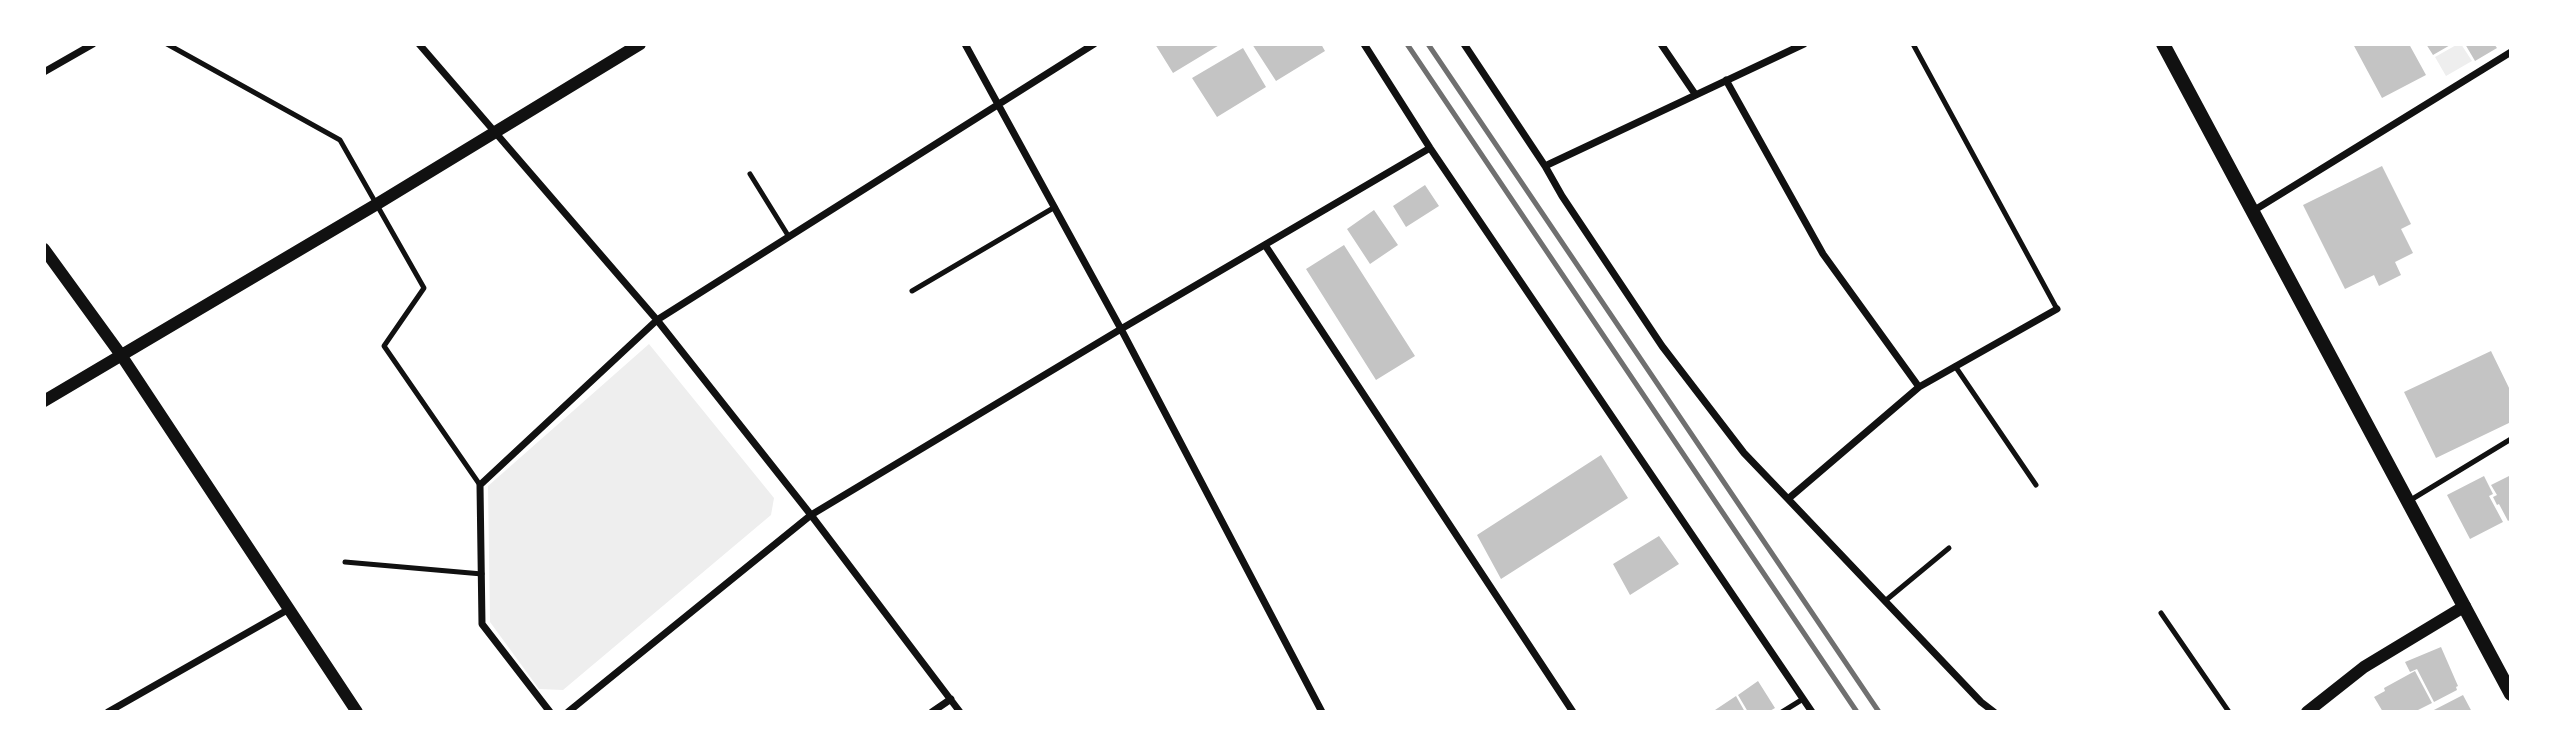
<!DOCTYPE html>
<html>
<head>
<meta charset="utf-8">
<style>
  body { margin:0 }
  #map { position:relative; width:2555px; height:756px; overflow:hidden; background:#fff; font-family:Signika,sans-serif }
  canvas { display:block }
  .frame { position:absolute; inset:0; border:46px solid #fff; pointer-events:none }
</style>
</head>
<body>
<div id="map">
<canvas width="2555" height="756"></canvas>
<div class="frame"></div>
</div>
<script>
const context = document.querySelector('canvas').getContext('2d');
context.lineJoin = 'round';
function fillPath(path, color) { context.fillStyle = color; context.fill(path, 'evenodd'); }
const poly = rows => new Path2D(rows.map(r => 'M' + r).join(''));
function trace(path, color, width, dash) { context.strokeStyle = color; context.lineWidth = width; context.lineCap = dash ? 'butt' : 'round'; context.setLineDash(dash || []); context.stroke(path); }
const green = poly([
  [2458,44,2461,44,2472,61,2446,76,2435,57],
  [649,344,774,498,771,515,563,690,539,689,490,622,488,486]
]);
const building = poly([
  [1155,44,1221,44,1173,73],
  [1252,44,1321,44,1325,51,1276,81],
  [2353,44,2409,44,2426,75,2382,98],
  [2426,44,2452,44,2433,55],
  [2465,44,2494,44,2497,48,2475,61],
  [1243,48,1266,87,1217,117,1192,78],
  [2382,166,2411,224,2401,229,2413,253,2395,262,2401,275,2379,286,2374,275,2345,289,2303,205],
  [1425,185,1439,206,1406,227,1393,206],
  [1374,210,1398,245,1370,264,1347,229],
  [1344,245,1415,356,1376,380,1306,269],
  [2491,351,2511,392,2511,422,2436,458,2404,392],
  [1601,455,1628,498,1501,579,1477,535],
  [2511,475,2511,519,2508,521,2499,504,2497,505,2493,497,2497,495,2491,485],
  [2484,476,2493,494,2489,496,2503,522,2470,539,2447,495],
  [1659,536,1679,564,1630,595,1613,564],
  [2441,647,2458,686,2456,687,2457,690,2434,702,2417,669,2410,672,2405,662],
  [2415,671,2432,703,2414,712,2383,712,2374,697,2385,691,2384,688],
  [1758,681,1775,708,1768,712,1748,712,1738,695],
  [2463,695,2472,712,2430,712],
  [1736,696,1745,712,1717,712,1715,710]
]);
const service = poly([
  [167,44,340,140,424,288,384,346,480,485],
  [1913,44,2057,309],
  [750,174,789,237],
  [912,291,1055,207],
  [1955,366,2036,485],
  [2409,501,2511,439],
  [345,562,482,574],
  [1885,601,1949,548],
  [2161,613,2229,712],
  [1782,712,1803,699]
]);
const minor = poly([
  [419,44,657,320,811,515,960,712],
  [965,44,1121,329,1322,712],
  [1364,44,1430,148,1812,712],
  [1464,44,1545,166,1804,44],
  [1661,44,1695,94],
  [44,72,93,44],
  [1726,80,1823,254,1919,387],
  [1545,166,1562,196,1662,346,1744,453,1788,499],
  [2253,211,2511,52],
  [1265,245,1573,712],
  [108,712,289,609],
  [550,712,482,624,480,485,657,320,1094,44],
  [568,712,811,515,1121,329,1430,148],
  [932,712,951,699],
  [1994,712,1981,702,1788,499,1919,387,2057,309]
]);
const tertiary = poly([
  [44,249,121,355,357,712],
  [44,401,377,204,640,44],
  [2307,712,2364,667,2465,606]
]);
const secondary = poly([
  [2163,44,2511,694]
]);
const rail = poly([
  [1407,44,1857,712],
  [1428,44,1879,712]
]);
fillPath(green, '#eee');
fillPath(building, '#c4c4c4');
trace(service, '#111', 5);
trace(minor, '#111', 7);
trace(tertiary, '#111', 12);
trace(secondary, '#111', 14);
trace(rail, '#707070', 5);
</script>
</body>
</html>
